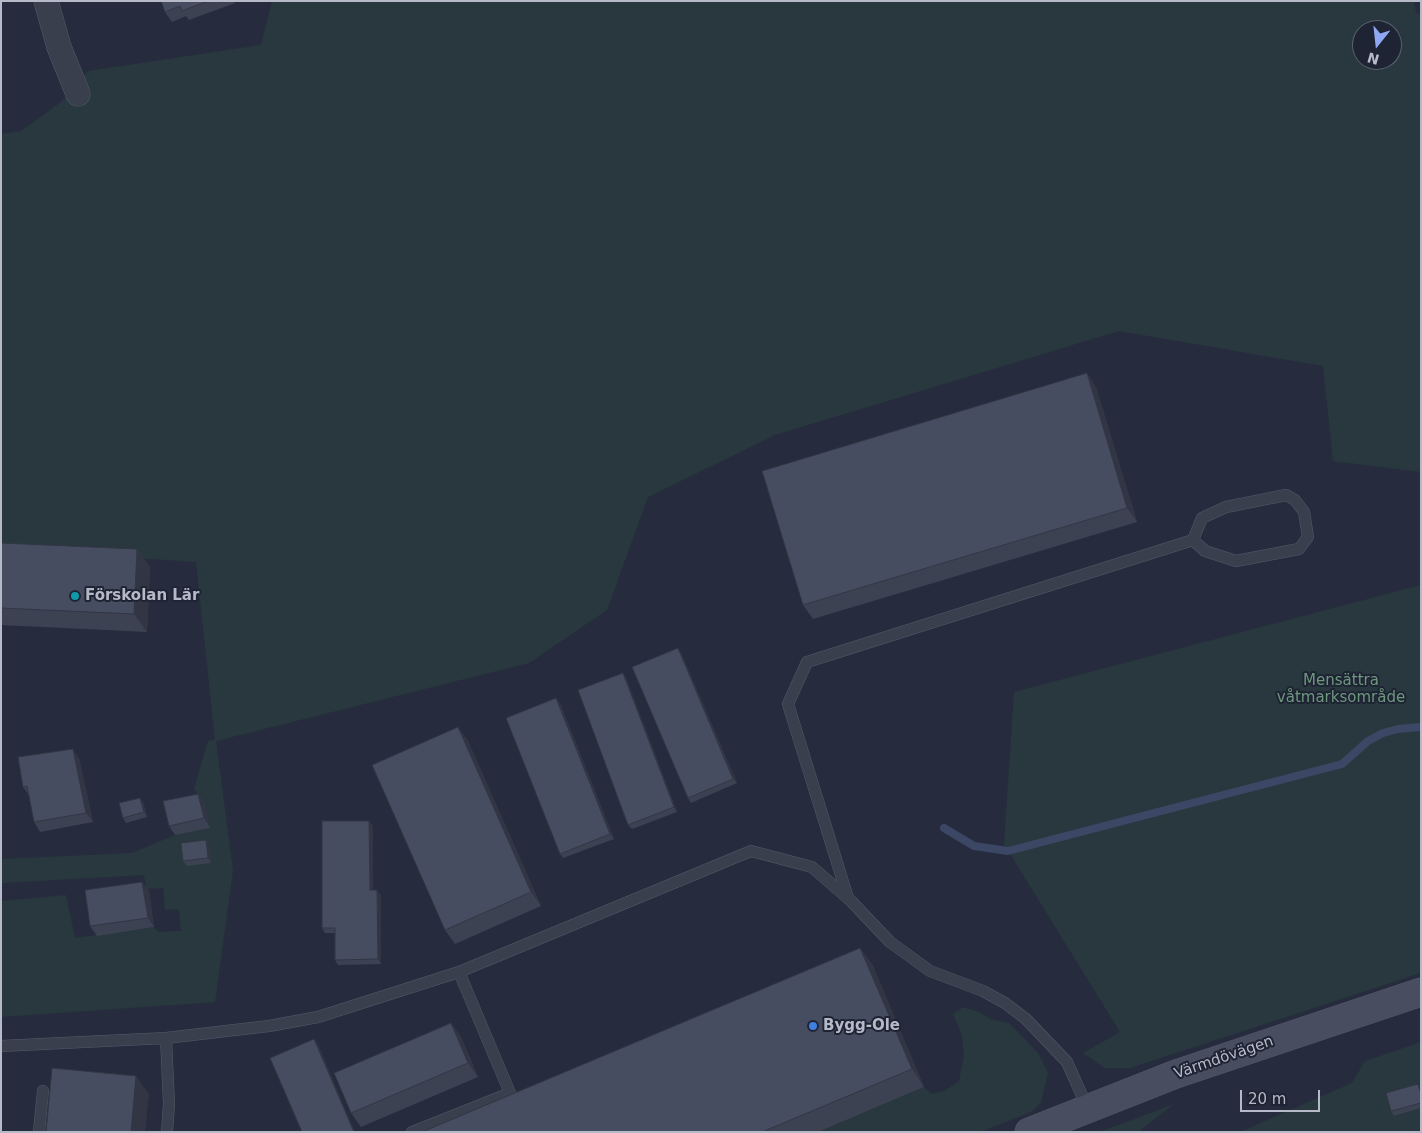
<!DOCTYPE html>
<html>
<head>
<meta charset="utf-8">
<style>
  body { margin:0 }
  #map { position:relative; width:1422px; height:1133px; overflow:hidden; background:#262c3d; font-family:"DejaVu Sans",sans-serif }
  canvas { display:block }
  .frame { position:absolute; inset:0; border:2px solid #b6bac8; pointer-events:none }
  .north { position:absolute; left:1352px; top:20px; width:50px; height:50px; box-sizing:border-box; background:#1e2433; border:1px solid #5b606f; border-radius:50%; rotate:196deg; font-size:14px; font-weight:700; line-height:20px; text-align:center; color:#b6bac8 }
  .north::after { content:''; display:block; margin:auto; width:18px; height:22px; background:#90a7f3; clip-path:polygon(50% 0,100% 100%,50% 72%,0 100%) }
  .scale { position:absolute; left:1240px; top:1090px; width:80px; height:22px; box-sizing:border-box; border:2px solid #b6bac8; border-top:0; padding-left:6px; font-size:15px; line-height:18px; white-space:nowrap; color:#b6bac8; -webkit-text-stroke:4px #1e2433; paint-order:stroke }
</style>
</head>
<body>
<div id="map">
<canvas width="1422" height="1133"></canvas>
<div class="frame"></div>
<div class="north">N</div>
<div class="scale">20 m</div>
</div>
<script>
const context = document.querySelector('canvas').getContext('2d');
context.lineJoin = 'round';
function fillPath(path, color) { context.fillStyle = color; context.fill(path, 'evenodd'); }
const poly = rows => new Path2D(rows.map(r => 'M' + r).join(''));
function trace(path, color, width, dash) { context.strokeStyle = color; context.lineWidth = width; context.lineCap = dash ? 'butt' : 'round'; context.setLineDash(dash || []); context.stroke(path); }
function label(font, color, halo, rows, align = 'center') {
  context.font = font + ' "DejaVu Sans",sans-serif'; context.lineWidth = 4; context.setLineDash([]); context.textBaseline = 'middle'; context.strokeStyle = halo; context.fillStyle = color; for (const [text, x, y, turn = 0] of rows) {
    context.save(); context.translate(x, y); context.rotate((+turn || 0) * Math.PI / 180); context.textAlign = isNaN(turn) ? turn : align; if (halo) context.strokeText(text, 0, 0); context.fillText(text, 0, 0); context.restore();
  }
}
const green = poly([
  [272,1,1414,1,1416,12,1421,15,1421,472,1333,461,1323,366,1119,331,775,435,648,497,607,610,529,663,216,741,233,870,215,1002,1,1017,1,901,66,895,75,938,154,927,158,932,181,931,179,909,165,910,163,888,146,889,144,875,1,883,1,859,132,853,175,835,210,828,205,803,194,789,208,741,215,740,196,562,1,549,1,134,21,131,61,102,88,71,261,45],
  [1362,30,1392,30,1392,60,1362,60],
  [1421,585,1421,973,1130,1068,1105,1068,1083,1053,1120,1032,1004,844,1014,692],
  [963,1007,979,1012,990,1019,1009,1023,1038,1053,1048,1073,1041,1102,1031,1112,980,1132,818,1132,924,1087,931,1094,945,1091,959,1081,964,1055,962,1035,953,1014],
  [1421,1042,1421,1089,1395,1116,1421,1108,1421,1132,1240,1132,1352,1083,1365,1061],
  [1174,1104,1138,1132,1100,1132]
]);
const stream = poly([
  [944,828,974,846,1008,851,1342,764,1368,741,1383,733,1398,729,1421,727]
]);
const service = poly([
  [848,898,788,704,807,662,1193,540,1205,551,1236,561,1299,549,1308,537,1304,512,1295,500,1286,495,1226,507,1202,518,1193,540],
  [166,1038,169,1104,167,1132],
  [1,1046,166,1038,269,1026,318,1017,459,972,751,851,812,867,851,901,890,942,930,971,983,991,1005,1003,1026,1019,1067,1062,1088,1109],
  [39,1132,43,1091],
  [412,1132,510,1093,459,972]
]);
const minor = poly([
  [46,1,59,47,78,94]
]);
const secondary = poly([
  [1029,1132,1176,1074,1421,992]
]);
const wall = poly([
  [161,1,235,1,235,3,189,20,186,16,172,22,165,12],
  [1096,387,1137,522,813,619,803,605],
  [1,543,137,549,150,567,147,632,1,625],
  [681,653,737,783,691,803,688,798],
  [623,673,626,678,677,812,632,829,628,825],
  [560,703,614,839,563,858,560,854],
  [458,727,468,741,541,906,455,944,445,930],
  [79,758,93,822,40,832,34,822,29,795,23,787],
  [198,794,205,803,210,828,175,835,169,826],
  [143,802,147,817,126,823,123,818],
  [373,826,373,890,381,895,381,964,338,965,335,960,335,933,325,933,322,928],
  [209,844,211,863,187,866,183,861],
  [149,891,154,927,97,936,90,926],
  [860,948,873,966,924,1087,818,1132,422,1132],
  [451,1023,461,1037,478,1077,361,1127,351,1113],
  [1421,1088,1421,1108,1394,1116,1391,1111]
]);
const shadedWall = poly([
  [1087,373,1096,387,1137,522,1127,508],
  [137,549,150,567,147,632,134,614],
  [678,648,681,653,737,783,733,779],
  [623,673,626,678,677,812,674,807],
  [556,698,560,703,614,839,610,834],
  [458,727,468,741,541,906,531,892],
  [73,749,79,758,93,822,86,813],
  [198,794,205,803,210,828,204,818],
  [140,798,143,802,147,817,144,812],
  [369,821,373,826,373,895,370,890],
  [206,840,209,844,211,863,208,858],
  [142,882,149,891,154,927,148,918],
  [377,890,381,895,381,964,378,959],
  [860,948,873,966,924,1087,912,1069],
  [451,1023,461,1037,478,1077,468,1063],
  [314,1039,318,1044,355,1132,354,1132],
  [136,1076,149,1094,145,1132,131,1132]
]);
const building = poly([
  [161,1,208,1,182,11,180,6,165,12,161,1],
  [1087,373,1127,508,803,605,762,471,1087,373],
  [1,543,137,549,134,614,1,608,1,543],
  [678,648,733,779,688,798,632,667,678,648],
  [623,673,674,807,628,825,578,690,623,673],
  [556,698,610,834,560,854,506,718,556,698],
  [458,727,531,892,445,930,372,765,458,727],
  [73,749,86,813,34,822,27,786,23,787,18,757,73,749],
  [198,794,204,818,169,826,163,801,198,794],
  [140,798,144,812,123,818,119,803,140,798],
  [322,821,369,821,370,890,377,890,378,959,335,960,335,928,322,928,322,821],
  [206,840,208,858,183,861,181,843,206,840],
  [142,882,148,918,90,926,85,890,142,882],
  [860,948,912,1069,762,1132,422,1132,860,948],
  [451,1023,468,1063,351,1113,334,1073,451,1023],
  [314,1039,354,1132,302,1132,270,1058,314,1039],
  [52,1068,136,1076,131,1132,46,1132,52,1068],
  [1418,1084,1421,1094,1421,1103,1391,1111,1386,1093,1418,1084]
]);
const markers = [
  [75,596,5,"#0f9aa8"],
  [813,1026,5,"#3f7fe0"]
];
const poiNames = [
  ["Förskolan Lär",85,596],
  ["Bygg-Ole",823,1026]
];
const parkNames = [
  ["Mensättra",1341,681],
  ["våtmarksområde",1341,698]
];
const streetNames = [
  ["Värmdövägen",1224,1058,-19]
];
fillPath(green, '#28383e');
trace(stream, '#3c4765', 8);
trace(service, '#545a68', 12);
trace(minor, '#545a68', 25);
trace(secondary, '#545a68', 29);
trace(service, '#3a3f4d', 11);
trace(minor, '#3a3f4d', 24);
trace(secondary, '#484d60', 28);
fillPath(wall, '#3d4253');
fillPath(shadedWall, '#323644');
fillPath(building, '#474d61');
trace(building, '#323644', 1);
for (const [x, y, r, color] of markers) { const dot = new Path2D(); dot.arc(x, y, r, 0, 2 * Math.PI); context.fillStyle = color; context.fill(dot); trace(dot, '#1e2433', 2); }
label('bold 15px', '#b6bac8', '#1e2433', poiNames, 'left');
label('15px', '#6e987e', '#1e2433', parkNames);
label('15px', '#b6bac8', '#1e2433', streetNames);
</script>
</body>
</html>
